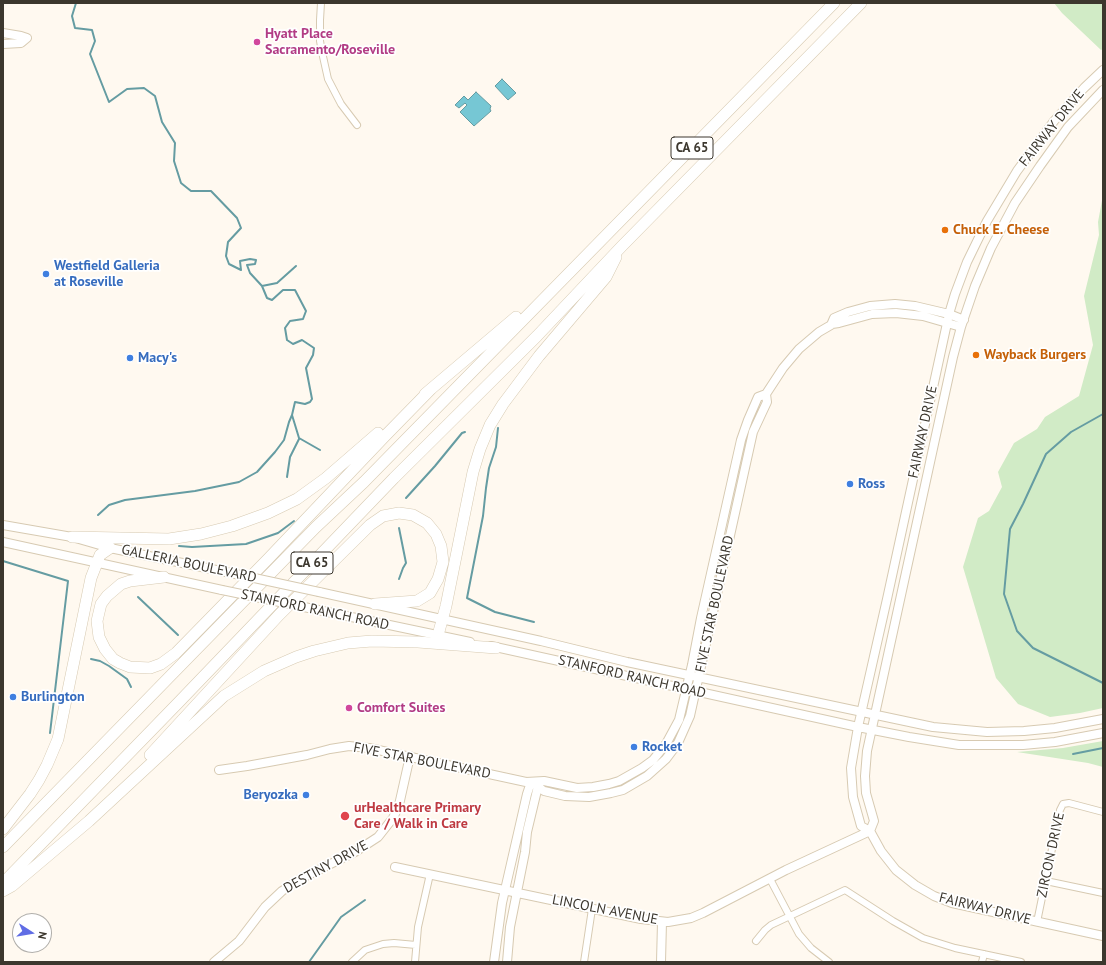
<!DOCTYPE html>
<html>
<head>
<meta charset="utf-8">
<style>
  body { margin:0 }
  #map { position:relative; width:1106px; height:965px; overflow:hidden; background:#fff9f0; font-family:"PT Sans",sans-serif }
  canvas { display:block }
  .frame { position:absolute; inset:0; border:4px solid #3c372e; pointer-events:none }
  .north { position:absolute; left:12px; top:913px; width:40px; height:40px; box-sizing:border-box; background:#fff; border:1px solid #b1afab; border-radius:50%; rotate:102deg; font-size:11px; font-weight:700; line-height:16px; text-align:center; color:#3c372e }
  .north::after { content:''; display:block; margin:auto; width:14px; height:18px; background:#606de5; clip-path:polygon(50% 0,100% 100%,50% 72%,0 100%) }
</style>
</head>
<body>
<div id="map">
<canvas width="1106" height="965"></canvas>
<div class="frame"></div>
<div class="north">N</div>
</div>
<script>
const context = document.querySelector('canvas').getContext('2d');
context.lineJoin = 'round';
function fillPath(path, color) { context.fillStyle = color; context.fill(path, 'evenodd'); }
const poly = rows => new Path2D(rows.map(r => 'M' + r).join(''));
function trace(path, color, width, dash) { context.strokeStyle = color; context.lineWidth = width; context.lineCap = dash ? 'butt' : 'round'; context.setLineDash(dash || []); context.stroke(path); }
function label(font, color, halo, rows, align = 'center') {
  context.font = font + ' "PT Sans",sans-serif'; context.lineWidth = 3.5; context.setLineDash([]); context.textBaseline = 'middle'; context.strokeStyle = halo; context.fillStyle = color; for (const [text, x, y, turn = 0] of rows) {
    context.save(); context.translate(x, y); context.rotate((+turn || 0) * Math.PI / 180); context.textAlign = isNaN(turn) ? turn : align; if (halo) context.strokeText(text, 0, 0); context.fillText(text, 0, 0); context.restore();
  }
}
const green = poly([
  [1054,3,1103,3,1103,49,1101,50,1062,13],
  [1103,195,1103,708,1080,713,1050,717,1018,704,996,678,963,567,978,518,989,511,1002,487,998,472,1014,443,1037,429,1045,417,1079,396,1093,345,1084,296,1099,235,1098,222],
  [1103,741,1103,767,1088,763,1017,752,1063,748]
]);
const water = poly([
  [502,79,516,93,508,100,495,86,502,79],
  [476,92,491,106,490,109,491,111,474,126,460,112,467,105,465,103,459,108,455,105,464,96,468,100,476,92]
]);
const stream = poly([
  [76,3,72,16,75,28,92,30,95,41,90,54,109,102,127,89,144,88,155,96,162,122,175,143,174,161,181,183,191,191,211,191,237,218,241,228,228,242,226,256,229,264,241,270,240,261,250,259,256,260,255,264,247,265,250,273,262,286,267,298,272,300,283,290,295,290,306,311,303,319,290,321,285,328,287,340,293,344,302,340,314,348,313,355,306,368,312,399,310,402,305,404,295,402,292,415,299,438,320,450],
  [262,286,277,283,296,266],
  [1103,414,1071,432,1046,454,1023,504,1010,529,1004,594,1017,631,1033,648,1103,683],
  [498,428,496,447,489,468,486,488,483,516,467,598,495,612,534,622],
  [287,477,290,457,299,439],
  [406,498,435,466,462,433,465,432],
  [98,515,109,505,125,500,195,491,239,482,257,472,275,452,284,440,289,422,292,415],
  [399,528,406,563,403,568,399,579],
  [179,546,192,547,246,544,278,533,294,521],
  [3,561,68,581,50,733],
  [138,597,178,635],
  [91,659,100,661,109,666,127,679,131,687],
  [1073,754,1103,748],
  [309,962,341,917,365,900]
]);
const street = poly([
  [321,3,320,20,320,41,322,52,328,79,341,104,357,125],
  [770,879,799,934,811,948,829,962],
  [1046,881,1103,893],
  [1037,922,1060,810,1063,804,1069,803,1103,812],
  [756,941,765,930,771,925,845,890,893,921,923,938,955,948,1021,962],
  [352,962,365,950,383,944,394,943,416,945],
  [415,962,418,927,430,874],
  [584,962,592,909],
  [982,962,984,954]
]);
const secondary = poly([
  [3,33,21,36,27,38,21,43,3,44],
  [1103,70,1084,88,1054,121,1017,171,987,221,967,262,955,294,949,314,887,599,858,727,851,768,853,797,861,826,870,831,881,851,896,870,915,885,934,896,952,903,1103,936],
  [832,324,839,323,872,314,896,313,923,316,961,327],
  [3,525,72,537,110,548,245,576],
  [3,542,222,590],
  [319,592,541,641,627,662,933,727,987,732,1024,731,1055,728,1103,719],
  [304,607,470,642],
  [491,646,858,727,909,737,959,745,1023,745,1055,742,1103,733],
  [219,770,247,766,307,755,330,749,349,746,369,748,526,782,544,781,577,788,593,787,609,784,619,781,642,768,653,760,666,744,679,720,692,665,701,618,741,440,748,420,758,397,766,394],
  [531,782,544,791,565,796,589,797,611,793,623,790,647,776,666,759,678,743,690,716,753,432,767,402,766,394,783,368,799,349,819,332,831,325,834,318,848,312,870,306,895,304,915,306,949,314,964,320],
  [870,831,874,821,866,793,865,776,867,751,953,357,961,327,975,286,991,248,1015,203,1040,166,1068,127,1103,90],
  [395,867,641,919,668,922,691,918,703,913,786,870,870,831],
  [214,962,239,941,265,907,282,891,302,878,355,852,378,837,393,818,399,805,410,756],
  [494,962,502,903,527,794,531,782],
  [507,962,510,927,525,852,527,832,539,782],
  [661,962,662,922]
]);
const highway = poly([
  [425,394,516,317],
  [72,537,169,539,201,534,232,526,268,513,297,499,326,478,378,433],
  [164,577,130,581,121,584,107,596,101,604,97,621,99,637,105,649,113,659,120,663,130,667,150,668,161,664,176,653,268,559,385,436,431,389],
  [438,635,446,606,473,472,480,449,490,425,503,404,539,356,606,277,616,257],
  [150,755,279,615,370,525,383,516,399,513,413,515,427,523,436,534,441,546,443,562,438,579,430,593,417,601,375,604],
  [3,829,30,794,39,780,47,765,58,739,91,578,100,555,110,548],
  [3,847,316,527,364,482,834,3],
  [3,883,178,703,394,478,537,336,622,246,861,3],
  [3,891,12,886,89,821,224,696,264,671,296,657,314,651,348,643,372,641,418,642,496,648]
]);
const secondaryBridge = poly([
  [245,576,319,592],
  [222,590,304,607]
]);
const markers = [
  [257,42,4,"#d1479c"],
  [945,230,4,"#e8710a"],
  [46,274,4,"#3f7fe0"],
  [976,355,4,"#e8710a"],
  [130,358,4,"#3f7fe0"],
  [850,484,4,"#3f7fe0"],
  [13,697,4,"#3f7fe0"],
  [349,708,4,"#d1479c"],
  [634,747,4,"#3f7fe0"],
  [306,795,4,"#3f7fe0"],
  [345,816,5,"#e0444e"]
];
const shields = [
  [692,148,42],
  [312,563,42]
];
const shieldNames = [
  ["CA 65",692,148],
  ["CA 65",312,563]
];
const hotelNames = [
  ["Hyatt Place",265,34],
  ["Sacramento/Roseville",265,50],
  ["Comfort Suites",357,708]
];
const streetNames = [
  ["FAIRWAY DRIVE",1052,128,-51],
  ["FAIRWAY DRIVE",923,432,-78],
  ["GALLERIA BOULEVARD",189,564,12],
  ["FIVE STAR BOULEVARD",715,604,-78],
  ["STANFORD RANCH ROAD",315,610,12],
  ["STANFORD RANCH ROAD",632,677,13],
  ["FIVE STAR BOULEVARD",422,761,11],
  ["ZIRCON DRIVE",1051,855,-78],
  ["DESTINY DRIVE",326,867,-29],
  ["FAIRWAY DRIVE",985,909,14],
  ["LINCOLN AVENUE",605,910,11]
];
const foodNames = [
  ["Chuck E. Cheese",953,230],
  ["Wayback Burgers",984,355]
];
const shopNames = [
  ["Westfield Galleria",54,266],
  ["at Roseville",54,282],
  ["Macy's",138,358],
  ["Ross",858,484],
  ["Burlington",21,697],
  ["Rocket",642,747],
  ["Beryozka",298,795,"right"]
];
const healthNames = [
  ["urHealthcare Primary",354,808],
  ["Care / Walk in Care",354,824]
];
fillPath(green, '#d1ebc6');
fillPath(water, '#76c7d4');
trace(water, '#659ca2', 1);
trace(stream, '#659ca2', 2);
trace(street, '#d7cab2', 8);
trace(secondary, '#d7cab2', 10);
trace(highway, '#d7cab2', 12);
trace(street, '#fff', 6);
trace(secondary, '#fff', 8);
trace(highway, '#fff', 11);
trace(secondaryBridge, '#d7cab2', 10, []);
trace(secondaryBridge, '#fff', 8);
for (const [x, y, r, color] of markers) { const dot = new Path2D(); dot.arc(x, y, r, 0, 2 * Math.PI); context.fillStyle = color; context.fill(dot); trace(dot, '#fff', 1.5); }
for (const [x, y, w] of shields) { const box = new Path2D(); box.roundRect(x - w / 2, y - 11, w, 22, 3); context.fillStyle = '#fff'; context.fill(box); trace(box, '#3c372e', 1); }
label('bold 13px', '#3c372e', null, shieldNames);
label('bold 14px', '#b23c85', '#fff', hotelNames, 'left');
label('14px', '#3c372e', '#fff', streetNames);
label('bold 14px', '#c56008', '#fff', foodNames, 'left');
label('bold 14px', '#366cbe', '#fff', shopNames, 'left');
label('bold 14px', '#be3a42', '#fff', healthNames, 'left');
</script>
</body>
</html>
